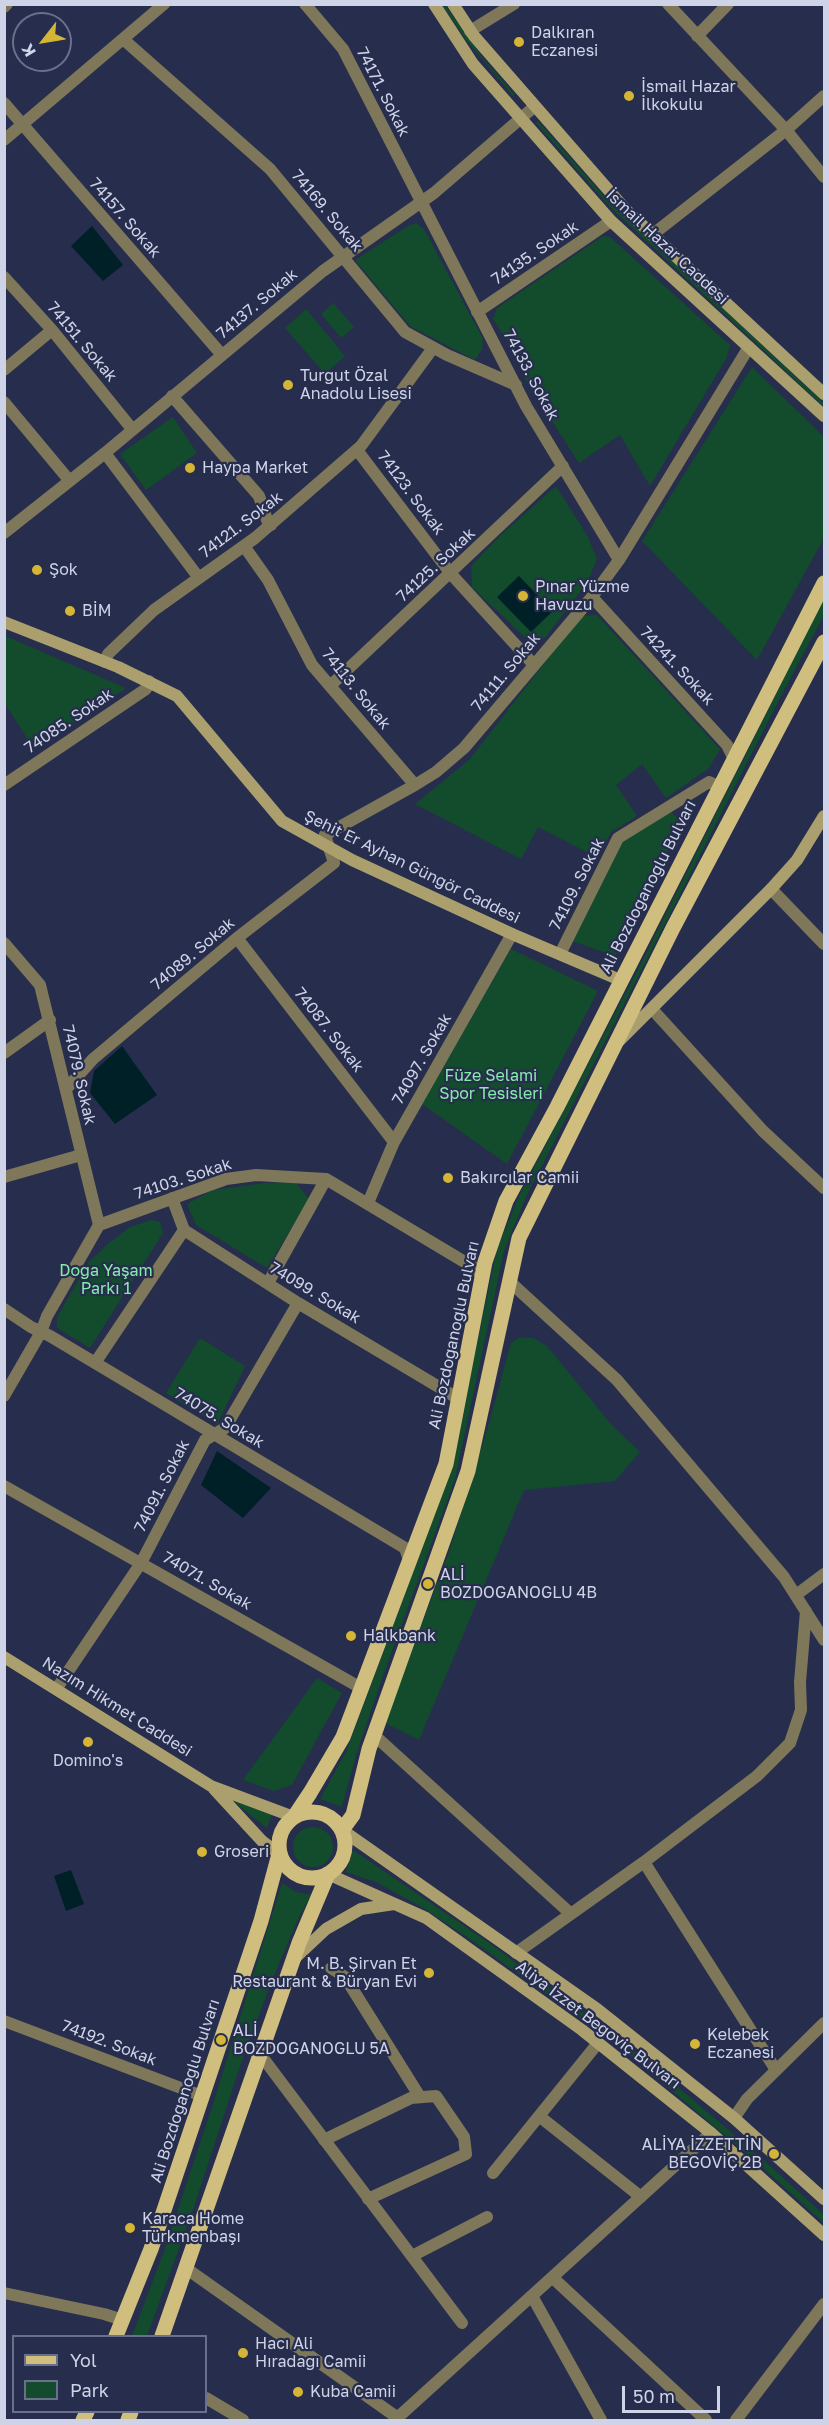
<!DOCTYPE html>
<html>
<head>
<meta charset="utf-8">
<style>
  body { margin:0 }
  #map { position:relative; width:829px; height:2425px; overflow:hidden; background:#272d4d; font-family:"Golos Text",sans-serif }
  canvas { display:block }
  .frame { position:absolute; inset:0; border:6px solid #ced3e7; pointer-events:none }
  .legend { position:absolute; left:12px; top:2335px; width:195px; height:78px; box-sizing:border-box; background:#272d4d; border:2px solid #6a6f8b; margin:0; padding:8px 10px; list-style:none; font-size:18px; color:#ced3e7 }
  .legend li { display:flex; align-items:center; gap:12px; height:30px }
  .legend b { width:30px; border:2px solid #6a6f8b }
  .north { position:absolute; left:12px; top:12px; width:60px; height:60px; box-sizing:border-box; background:#272d4d; border:2px solid #6a6f8b; border-radius:50%; rotate:239deg; font-size:16px; font-weight:700; line-height:24px; text-align:center; color:#ced3e7 }
  .north::after { content:''; display:block; margin:auto; width:21px; height:27px; background:#d5b535; clip-path:polygon(50% 0,100% 100%,50% 72%,0 100%) }
  .scale { position:absolute; left:622px; top:2386px; width:98px; height:27px; box-sizing:border-box; border:3px solid #ced3e7; border-top:0; padding-left:8px; font-size:18px; line-height:21px; white-space:nowrap; color:#ced3e7; -webkit-text-stroke:4px #272d4d; paint-order:stroke }
</style>
</head>
<body>
<div id="map">
<canvas width="829" height="2425"></canvas>
<div class="frame"></div>
<ul class="legend">
<li><b style="height:8px;background:#cfbe7e"></b>Yol</li>
<li><b style="height:16px;background:#124c2c"></b>Park</li>
</ul>
<div class="north">K</div>
<div class="scale">50 m</div>
</div>
<script>
const context = document.querySelector('canvas').getContext('2d');
context.lineJoin = 'round';
function fillPath(path, color) { context.fillStyle = color; context.fill(path, 'evenodd'); }
const poly = rows => new Path2D(rows.map(r => 'M' + r).join(''));
function trace(path, color, width, dash) { context.strokeStyle = color; context.lineWidth = width; context.lineCap = dash ? 'butt' : 'round'; context.setLineDash(dash || []); context.stroke(path); }
function label(font, color, halo, rows, align = 'center') {
  context.font = font + ' "Golos Text",sans-serif'; context.lineWidth = 4.5; context.setLineDash([]); context.textBaseline = 'middle'; context.strokeStyle = halo; context.fillStyle = color; for (const [text, x, y, turn = 0] of rows) {
    context.save(); context.translate(x, y); context.rotate((+turn || 0) * Math.PI / 180); context.textAlign = isNaN(turn) ? turn : align; if (halo) context.strokeText(text, 0, 0); context.fillText(text, 0, 0); context.restore();
  }
}
const green = poly([
  [442,5,445,5,482,57,515,95,513,96,466,40],
  [538,121,612,205,824,403,824,407,610,207,536,123],
  [416,223,424,229,483,339,482,349,475,360,410,326,355,260,408,226],
  [603,236,610,237,730,345,727,357,650,486,620,435,579,463,525,379,527,372,493,319,497,308],
  [333,303,354,327,341,338,321,314],
  [306,309,345,356,325,374,285,328],
  [752,367,824,437,824,538,757,660,642,541],
  [173,417,197,453,146,490,120,454],
  [556,486,588,537,597,559,588,581,545,638,529,641,472,587,471,566,502,534],
  [824,599,824,615,781,696,526,1197,504,1251,455,1479,384,1673,356,1755,342,1807,320,1799,346,1752,449,1477,497,1249,520,1194,639,967],
  [597,615,720,749,709,768,666,798,642,764,616,785,637,816,611,832,598,858,538,827,521,859,415,804,469,760,581,616],
  [5,636,126,688,34,749,5,704],
  [671,812,682,823,615,956,572,941,622,839],
  [511,949,598,991,507,1164,422,1104],
  [295,1182,309,1199,267,1268,196,1225,187,1204,213,1190,265,1183],
  [151,1220,160,1222,163,1233,90,1348,57,1328,57,1317,89,1262,108,1244,130,1227],
  [200,1338,245,1366,217,1425,166,1393],
  [518,1338,533,1338,547,1346,610,1423,640,1452,615,1481,524,1490,419,1740,385,1723,449,1552,488,1427,511,1343],
  [317,1678,342,1693,292,1785,274,1791,243,1780],
  [225,1795,272,1815,267,1828],
  '293 1847a20 20 0 1 1 40 0a20 20 0 1 1-40 0Z',
  [353,1850,485,1940,630,2047,757,2154,824,2215,824,2223,753,2159,626,2052,480,1946,425,1909,376,1882,346,1872],
  [282,1883,296,1892,311,1895,300,1915,272,1980,240,2066,193,2210,147,2336,132,2336,163,2254,212,2107]
]);
const water = poly([
  [92,226,123,265,103,281,71,246],
  [519,576,553,611,531,632,497,597],
  [122,1046,157,1095,115,1124,90,1093,94,1071],
  [217,1451,271,1488,243,1518,201,1485],
  [71,1870,84,1904,66,1911,54,1876]
]);
const street = poly([
  [305,4,343,49,526,406,619,560],
  [668,4,786,130,824,177],
  [4,7,7,4],
  [470,31,514,4],
  [697,36,728,4],
  [123,39,270,169,405,332,447,355,516,385],
  [4,103,222,355],
  [4,140,164,4],
  [652,235,786,130,824,96],
  [4,277,52,330,132,429],
  [477,312,611,221],
  [4,370,52,330],
  [172,396,259,496,267,520,271,525],
  [4,402,69,480],
  [357,450,451,574,534,665],
  [105,453,199,578],
  [4,533,105,453,323,271,434,193,534,107],
  [244,546,268,580,312,665,415,785],
  [592,597,727,745,734,759],
  [105,662,108,654,154,610,255,538,361,446,433,348],
  [330,686,563,466],
  [4,785,146,689,149,681],
  [771,889,824,944],
  [237,938,394,1142],
  [4,943,40,985,99,1225],
  [560,954,618,838,709,782,720,787],
  [652,1009,763,1131,824,1188],
  [4,1053,50,1020],
  [67,1088,93,1059,237,938,334,863,325,835,415,785,436,772,464,748,592,597,619,560,749,347],
  [4,1177,81,1155],
  [172,1198,184,1230,298,1303,459,1399],
  [368,1203,394,1142,512,934],
  [509,1281,617,1380,784,1577,824,1640],
  [268,1283,326,1179],
  [4,1309,31,1327,50,1336,405,1548,409,1560],
  [95,1363,184,1230],
  [4,1396,41,1332,47,1316,99,1225,226,1179,256,1175,326,1179,473,1267,482,1276],
  [4,1486,361,1688],
  [796,1595,824,1574],
  [57,1688,141,1563,205,1440,225,1428,298,1303],
  [374,1735,571,1914],
  [644,1862,776,2070],
  [516,1953,644,1862,757,1776,790,1743,801,1710,800,1682,806,1611],
  [331,1968,345,1977,420,2097],
  [4,2021,202,2096],
  [260,2054,462,2323],
  [539,2116,641,2197],
  [734,2118,747,2099,824,2023],
  [324,2140,411,2098,436,2096,464,2137,466,2154,368,2199],
  [493,2173,598,2043],
  [412,2256,487,2217],
  [187,2269,398,2418],
  [553,2278,706,2420],
  [4,2293,104,2314,123,2320],
  [532,2296,601,2420],
  [206,2398,243,2420],
  [395,2420,711,2133],
  [736,2420,824,2304]
]);
const secondary = poly([
  [434,4,473,64,611,221,824,416],
  [453,4,474,36,625,209,824,394],
  [4,622,118,667,177,696,282,821,352,860,512,934,620,980],
  [619,1041,771,889,797,860,824,816],
  [4,1657,211,1786,294,1817],
  [214,1789,262,1841,279,1854],
  [342,1830,597,2009,734,2118,824,2199],
  [328,1874,426,1918,582,2030,711,2133,824,2235],
  [293,1960,326,1929,361,1909,394,1904]
]);
const primary = poly([
  '279 1845a33 33 0 1 1 66 0a33 33 0 1 1-66 0Z',
  [294,1817,310,1793,343,1737,446,1464,485,1262,506,1201,557,1107,824,583],
  [342,1830,353,1815,369,1749,468,1471,519,1238,673,928,824,642],
  [116,2336,151,2249,261,1921,279,1854],
  [162,2336,299,1943,328,1874],
  [83,2420,87,2412],
  [128,2420,131,2412]
]);
const markers = [
  [519,42,6,"#d5b535"],
  [629,96,6,"#d5b535"],
  [288,385,6,"#d5b535"],
  [190,468,6,"#d5b535"],
  [37,570,6,"#d5b535"],
  [523,596,6,"#d5b535"],
  [70,611,6,"#d5b535"],
  [448,1178,6,"#d5b535"],
  [428,1584,6,"#d5b535"],
  [351,1636,6,"#d5b535"],
  [88,1742,6,"#d5b535"],
  [202,1852,6,"#d5b535"],
  [429,1973,6,"#d5b535"],
  [221,2040,6,"#d5b535"],
  [695,2044,6,"#d5b535"],
  [774,2154,6,"#d5b535"],
  [130,2228,6,"#d5b535"],
  [243,2353,6,"#d5b535"],
  [298,2392,6,"#d5b535"]
];
const poiNames = [
  ["Dalkıran",531,33],
  ["Eczanesi",531,51],
  ["İsmail Hazar",641,87],
  ["İlkokulu",641,105],
  ["Turgut Özal",300,376],
  ["Anadolu Lisesi",300,394],
  ["Haypa Market",202,468],
  ["Şok",49,570],
  ["Pınar Yüzme",535,587],
  ["Havuzu",535,605],
  ["BİM",82,611],
  ["Bakırcılar Camii",460,1178],
  ["ALİ",440,1575],
  ["BOZDOĞANOĞLU 4B",440,1593],
  ["Halkbank",363,1636],
  ["Domino's",88,1761,"center"],
  ["Groseri",214,1852],
  ["M. B. Şirvan Et",417,1964,"right"],
  ["Restaurant & Büryan Evi",417,1982,"right"],
  ["ALİ",233,2031],
  ["BOZDOĞANOĞLU 5A",233,2049],
  ["Kelebek",707,2035],
  ["Eczanesi",707,2053],
  ["ALİYA İZZETTİN",762,2145,"right"],
  ["BEGOVİÇ 2B",762,2163,"right"],
  ["Karaca Home",142,2219],
  ["Türkmenbaşı",142,2237],
  ["Hacı Ali",255,2344],
  ["Hıradağı Camii",255,2362],
  ["Kuba Camii",310,2392]
];
const streetNames = [
  ["74171. Sokak",383,92,63],
  ["74169. Sokak",327,211,50],
  ["74157. Sokak",125,218,49],
  ["İsmail Hazar Caddesi",667,247,43],
  ["74135. Sokak",535,253,-34],
  ["74137. Sokak",257,304,-40],
  ["74151. Sokak",82,342,50],
  ["74133. Sokak",531,375,62],
  ["74123. Sokak",411,493,53],
  ["74121. Sokak",241,525,-37],
  ["74125. Sokak",436,565,-43],
  ["74241. Sokak",677,666,47],
  ["74111. Sokak",506,672,-50],
  ["74113. Sokak",356,689,51],
  ["74085. Sokak",69,721,-34],
  ["Şehit Er Ayhan Güngör Caddesi",412,867,26],
  ["74109. Sokak",577,884,-63],
  ["Ali Bozdoğanoğlu Bulvarı",648,887,-63],
  ["74089. Sokak",193,954,-40],
  ["74087. Sokak",329,1030,52],
  ["74097. Sokak",422,1059,-60],
  ["74079. Sokak",79,1075,77],
  ["74103. Sokak",183,1179,-18],
  ["74099. Sokak",315,1293,31],
  ["Ali Bozdoğanoğlu Bulvarı",454,1335,-78],
  ["74075. Sokak",219,1418,31],
  ["74091. Sokak",162,1486,-63],
  ["74071. Sokak",207,1581,30],
  ["Nazım Hikmet Caddesi",117,1707,32],
  ["Aliya İzzet Begoviç Bulvarı",598,2025,37],
  ["74192. Sokak",109,2043,21],
  ["Ali Bozdoğanoğlu Bulvarı",185,2091,-72]
];
const parkNames = [
  ["Füze Selami",491,1076],
  ["Spor Tesisleri",491,1094],
  ["Doğa Yaşam",106,1271],
  ["Parkı 1",106,1289]
];
fillPath(green, '#124c2c');
fillPath(water, '#002027');
trace(street, '#7f7759', 12);
trace(secondary, '#ac9f6e', 12);
trace(primary, '#cfbe7e', 15);
for (const [x, y, r, color] of markers) { const dot = new Path2D(); dot.arc(x, y, r, 0, 2 * Math.PI); context.fillStyle = color; context.fill(dot); trace(dot, '#272d4d', 2); }
label('16px', '#ced3e7', '#272d4d', poiNames, 'left');
label('16px', '#ced3e7', '#272d4d', streetNames);
label('16px', '#87ebac', '#272d4d', parkNames);
</script>
</body>
</html>
